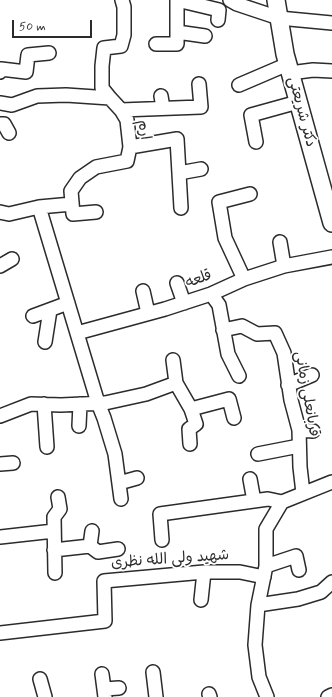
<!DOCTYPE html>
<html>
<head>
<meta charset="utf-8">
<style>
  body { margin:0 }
  #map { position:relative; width:332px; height:697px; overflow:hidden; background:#fff; font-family:Mynerve,sans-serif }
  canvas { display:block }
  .scale { position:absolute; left:12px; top:20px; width:80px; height:18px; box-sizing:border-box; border:2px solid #2b2b2b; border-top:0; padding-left:5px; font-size:12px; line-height:14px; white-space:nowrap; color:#2b2b2b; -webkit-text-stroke:3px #fff; paint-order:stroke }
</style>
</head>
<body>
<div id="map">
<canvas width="332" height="697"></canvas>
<div class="scale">50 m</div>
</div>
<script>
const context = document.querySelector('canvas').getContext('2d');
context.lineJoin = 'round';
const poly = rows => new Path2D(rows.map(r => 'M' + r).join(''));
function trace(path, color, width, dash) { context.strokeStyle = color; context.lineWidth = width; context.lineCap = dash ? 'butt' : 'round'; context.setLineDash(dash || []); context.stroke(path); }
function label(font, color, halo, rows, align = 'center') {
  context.font = font + ' Mynerve,"Playpen Sans Arabic",sans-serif'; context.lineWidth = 3.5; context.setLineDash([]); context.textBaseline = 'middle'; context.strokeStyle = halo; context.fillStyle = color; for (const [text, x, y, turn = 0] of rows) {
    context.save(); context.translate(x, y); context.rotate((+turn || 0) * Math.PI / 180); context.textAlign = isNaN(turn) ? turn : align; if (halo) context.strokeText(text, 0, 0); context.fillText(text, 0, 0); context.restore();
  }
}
const minor = poly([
  [177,0,219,10,218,20],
  [230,0,237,4,279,18,332,23],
  [177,32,205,36],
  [156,44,177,44,177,0],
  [0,72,1,69,26,72,28,55,49,53],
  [290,73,313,70,332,71],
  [239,85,288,64],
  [161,96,163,108],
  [0,103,12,105,37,96,66,95,110,98],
  [121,110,201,107,199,84],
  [0,124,4,124,9,133],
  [256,142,251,115,298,102],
  [130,147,177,139,181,208],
  [179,173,201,169],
  [39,207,98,403,104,418,115,454,121,499],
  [0,212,9,214,39,207,72,204],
  [96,212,73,214,71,191,80,178,96,167,127,161,130,147,127,120,121,110,110,98,102,88,102,66,104,48,121,46,124,35,124,7,122,0],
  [280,242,284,266],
  [0,266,12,259],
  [244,279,225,238,219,202,250,194],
  [177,283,184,303],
  [143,291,148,313],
  [211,294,219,305,228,354,239,376],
  [33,316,68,303],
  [223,330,242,326,257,334,275,333,284,353,291,400,299,430,300,467,303,493],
  [77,333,165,309,211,294,244,279,284,266,332,257],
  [45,342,50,310],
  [173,360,176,383],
  [288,385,312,375],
  [44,404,47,447],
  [191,409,229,399,234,418],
  [0,416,31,404,61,405,105,403,146,394,176,383,191,409,196,424,189,429,190,444],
  [79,426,80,404],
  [299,430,313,431],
  [258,454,299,446],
  [0,464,13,463],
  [250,479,254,501],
  [119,483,137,478],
  [282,502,332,482],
  [0,537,54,531],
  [162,540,160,514,268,499,282,502],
  [90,546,92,531],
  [54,550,90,546,98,552,118,549],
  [266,566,296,556,299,570],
  [55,573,54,517,60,509,58,497],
  [201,600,204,572],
  [258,605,298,599,321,592,332,582],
  [0,633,105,621,104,581,204,572,240,572,264,577],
  [153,672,156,697],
  [102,674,105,697],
  [40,679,45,697],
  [104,689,119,688],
  [209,694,210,697],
  [267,697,259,677,255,645,258,605,266,566,266,529,282,502],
  [328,697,332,695]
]);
const major = poly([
  [276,0,285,54,332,223]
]);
const streetNames = [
  ["دکتر شریعتی",301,112,75],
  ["ارم",143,130,81],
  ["قلعه",199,280,-20],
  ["قربانعلی زمانی",306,394,80],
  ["شهید ولی الله نظری",170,560,-4]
];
trace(minor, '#2b2b2b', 16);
trace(major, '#2b2b2b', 20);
trace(minor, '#fff', 13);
trace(major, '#fff', 17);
label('15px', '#2b2b2b', '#fff', streetNames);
</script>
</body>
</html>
